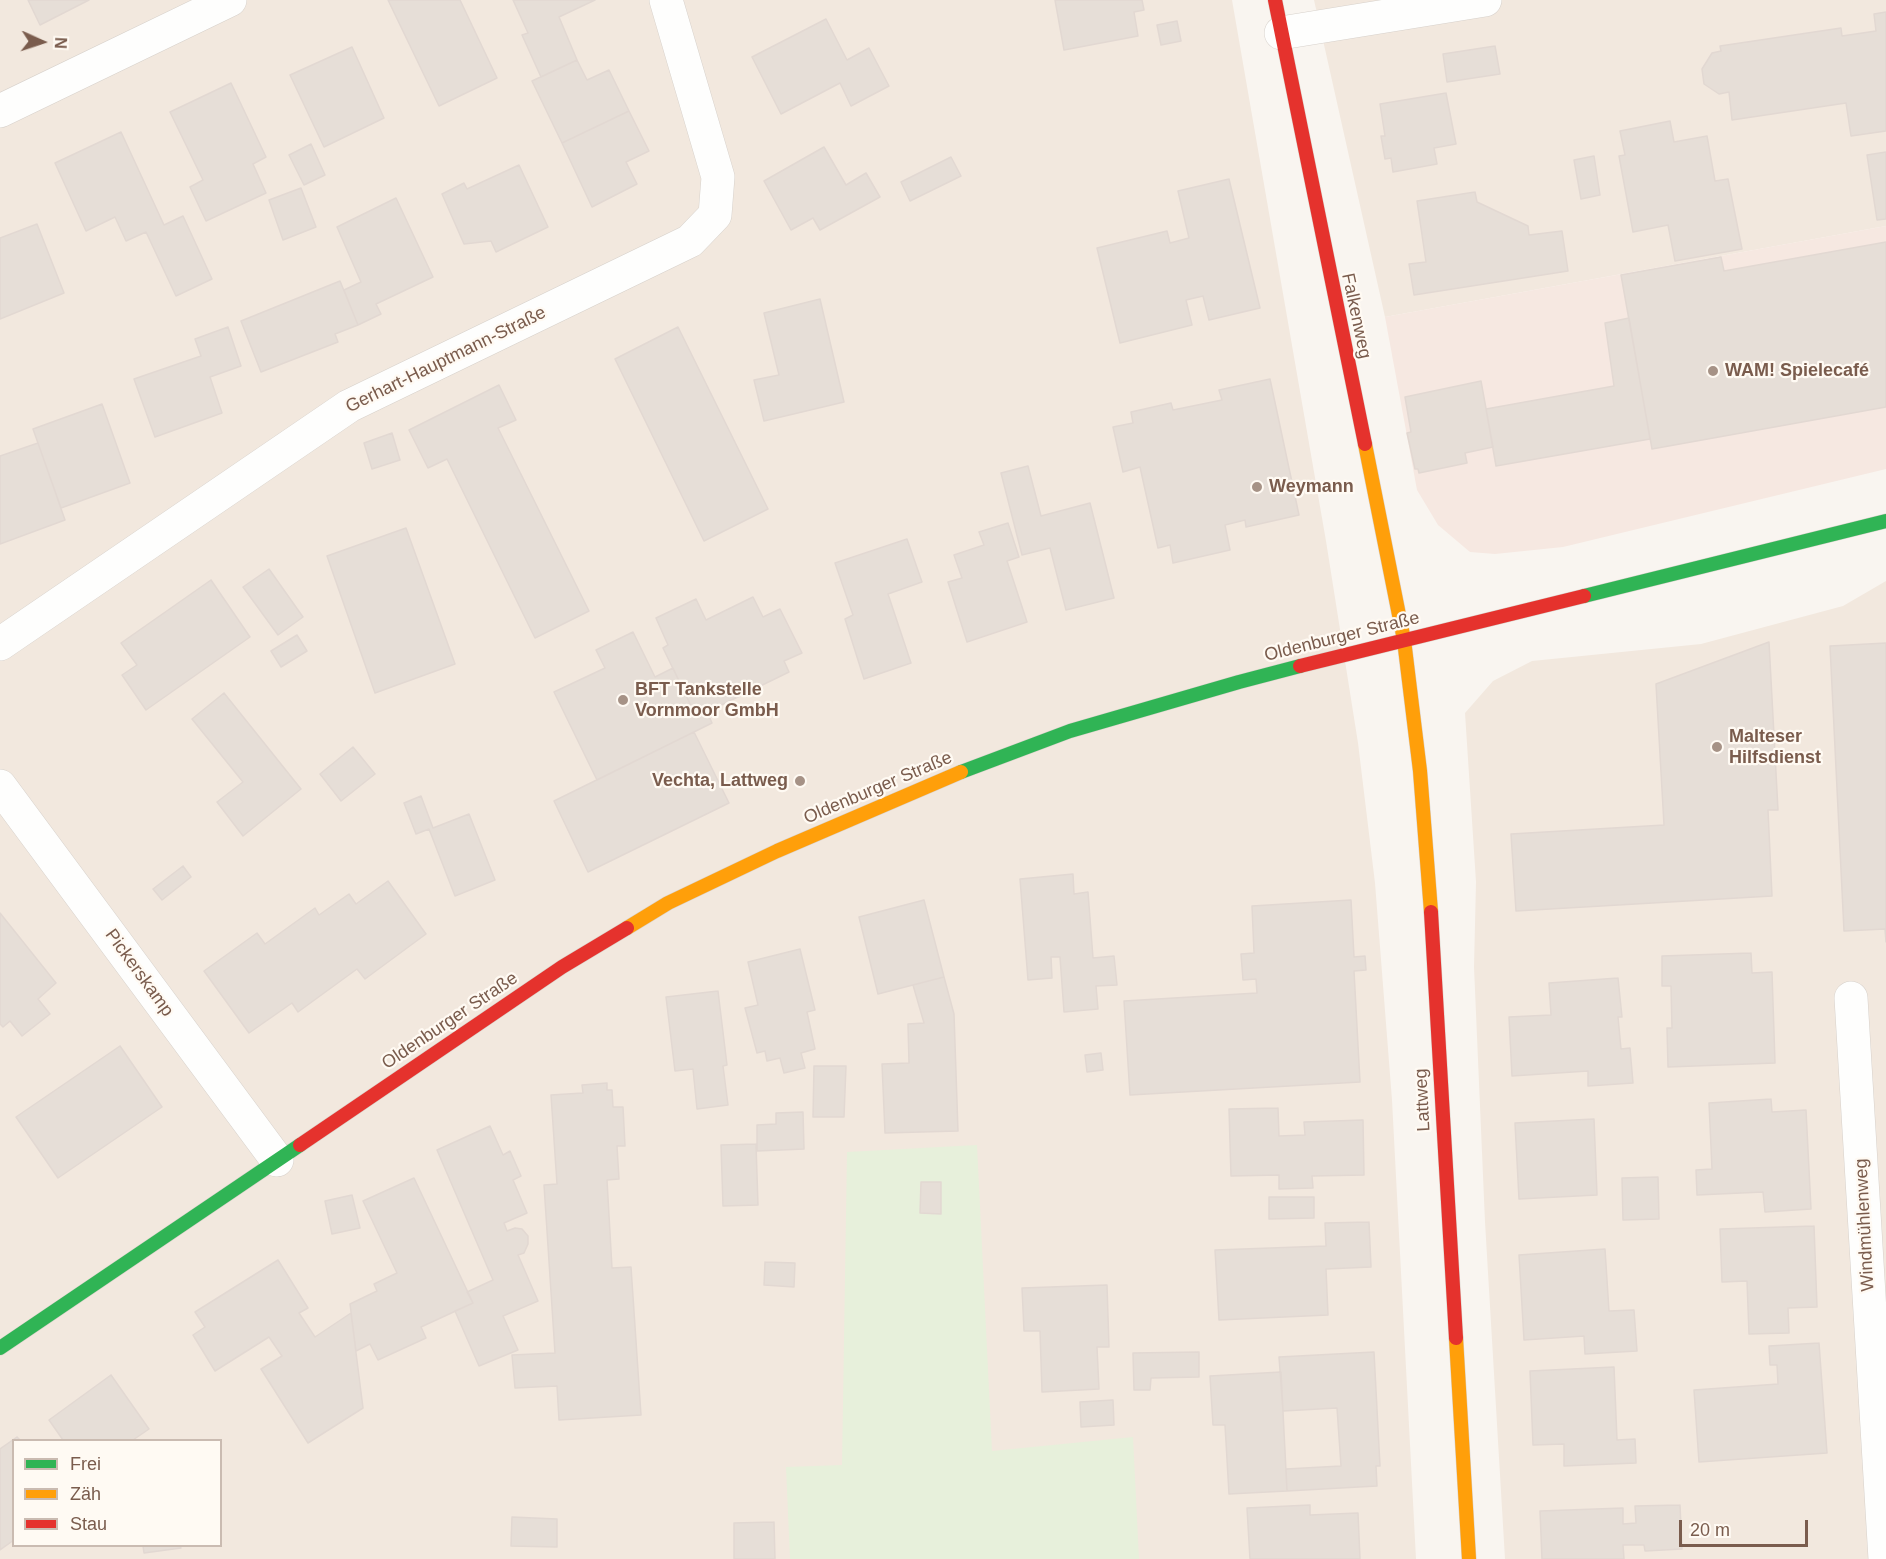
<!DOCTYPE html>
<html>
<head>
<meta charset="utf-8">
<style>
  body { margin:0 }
  #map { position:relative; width:1886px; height:1559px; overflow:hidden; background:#f9f5f0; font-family:Helvetica,sans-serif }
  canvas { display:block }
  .legend { position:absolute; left:12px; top:1439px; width:210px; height:108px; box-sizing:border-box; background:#fffaf3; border:2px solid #cabbb1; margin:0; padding:8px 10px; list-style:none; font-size:18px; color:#7a5c4d }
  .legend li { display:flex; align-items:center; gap:12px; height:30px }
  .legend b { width:30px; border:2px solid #cabbb1 }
  .north { position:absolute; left:12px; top:12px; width:60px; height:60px; -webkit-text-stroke:4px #fffaf3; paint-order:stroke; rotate:93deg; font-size:16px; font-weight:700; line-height:24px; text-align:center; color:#7a5c4d }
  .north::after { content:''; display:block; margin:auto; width:21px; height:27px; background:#7a5c4d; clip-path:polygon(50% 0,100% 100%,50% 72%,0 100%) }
  .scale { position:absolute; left:1679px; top:1520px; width:129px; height:27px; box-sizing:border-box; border:3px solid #7a5c4d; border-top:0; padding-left:8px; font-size:18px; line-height:21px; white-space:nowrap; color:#7a5c4d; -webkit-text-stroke:4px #fffaf3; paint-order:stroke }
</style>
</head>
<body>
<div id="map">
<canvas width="1886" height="1559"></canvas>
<ul class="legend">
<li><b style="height:8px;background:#30b455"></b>Frei</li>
<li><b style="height:8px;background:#ff9f0a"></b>Zäh</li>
<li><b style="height:8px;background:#e5322d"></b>Stau</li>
</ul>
<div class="north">N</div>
<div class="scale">20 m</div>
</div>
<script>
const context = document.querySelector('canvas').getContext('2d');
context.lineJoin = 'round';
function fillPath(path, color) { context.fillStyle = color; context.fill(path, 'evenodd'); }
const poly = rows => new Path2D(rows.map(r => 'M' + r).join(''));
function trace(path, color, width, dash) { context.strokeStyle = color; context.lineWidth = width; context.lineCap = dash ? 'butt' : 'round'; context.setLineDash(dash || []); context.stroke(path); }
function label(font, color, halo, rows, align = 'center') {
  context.font = font + ' Helvetica,sans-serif'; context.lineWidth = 4.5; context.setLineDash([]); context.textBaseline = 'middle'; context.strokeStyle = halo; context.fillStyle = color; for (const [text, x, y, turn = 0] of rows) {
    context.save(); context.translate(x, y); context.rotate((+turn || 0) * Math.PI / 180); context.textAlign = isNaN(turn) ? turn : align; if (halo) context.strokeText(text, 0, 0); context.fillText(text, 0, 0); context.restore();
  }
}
const residential = poly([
  [0,0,1232,0,1326,541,1358,743,1375,883,1392,1100,1416,1559,0,1559],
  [14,1440,220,1440,220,1546,14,1546],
  [1314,0,1886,0,1886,226,1385,317],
  [1886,581,1886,1559,1505,1559,1485,1222,1474,967,1476,882,1465,713,1493,681,1532,661,1701,644,1843,606]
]);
const commercial = poly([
  [1886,226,1886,469,1563,547,1495,554,1470,552,1438,525,1417,490,1385,317]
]);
const green = poly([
  [977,1145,992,1451,1133,1437,1139,1559,790,1559,786,1467,842,1465,847,1152]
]);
const building = poly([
  [28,0,89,0,40,25,28,0],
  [388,0,460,0,497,78,439,106,388,0],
  [513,0,595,0,559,17,577,60,541,77,522,35,528,33,513,0],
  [1055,0,1142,0,1144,10,1134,12,1138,36,1064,50,1055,0],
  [1886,12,1886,131,1851,136,1846,103,1732,120,1729,92,1719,94,1704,84,1702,69,1712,53,1721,51,1720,46,1841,28,1842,36,1876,31,1874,14,1886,12],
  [826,19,847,60,869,48,889,86,851,106,840,83,781,114,752,57,826,19],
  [1177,21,1181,41,1161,45,1157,25,1177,21],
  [1495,46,1500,74,1447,82,1443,54,1495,46],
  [352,47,384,118,324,147,290,75,352,47],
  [577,60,587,80,609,70,629,111,562,143,532,81,577,60],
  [231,83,266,157,253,164,266,193,206,221,190,187,203,180,170,112,231,83],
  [1446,93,1456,144,1434,148,1437,164,1393,172,1391,158,1385,159,1381,136,1385,136,1380,104,1446,93],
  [629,111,649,151,626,162,637,184,592,207,562,143,629,111],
  [1670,121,1674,142,1707,136,1715,181,1728,179,1742,249,1675,261,1668,225,1633,232,1619,156,1625,155,1620,131,1670,121],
  [121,132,164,225,183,216,212,279,176,296,146,232,126,241,115,217,86,231,55,163,121,132],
  [311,144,325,175,304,185,289,155,311,144],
  [824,147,846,185,866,173,880,197,820,230,813,218,791,230,764,181,824,147],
  [1886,152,1886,219,1877,220,1867,155,1886,152],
  [1594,156,1600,195,1581,199,1574,160,1594,156],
  [951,157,961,176,910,201,901,182,951,157],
  [519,165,548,227,496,252,491,241,464,244,442,194,464,183,467,189,519,165],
  [1229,179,1260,308,1209,320,1203,296,1186,300,1192,325,1120,343,1097,248,1167,231,1170,243,1189,238,1178,191,1229,179],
  [301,188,316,227,283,240,269,200,301,188],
  [1475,192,1477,202,1528,226,1529,235,1562,231,1568,271,1414,295,1409,264,1426,262,1417,201,1475,192],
  [396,198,433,277,376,304,381,314,358,325,344,290,361,282,337,227,396,198],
  [37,224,64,293,0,319,0,238,37,224],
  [1886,242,1886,407,1652,449,1621,275,1721,257,1724,271,1886,242],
  [340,281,358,325,335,334,338,342,261,372,241,321,340,281],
  [820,299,844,402,764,421,754,380,779,375,764,313,820,299],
  [1629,318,1650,439,1496,466,1486,409,1614,386,1605,323,1629,318],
  [228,327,241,366,210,377,222,413,155,437,134,379,201,356,195,339,228,327],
  [678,327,768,509,704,541,615,359,678,327],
  [1270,379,1299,515,1246,527,1245,520,1225,525,1230,550,1173,563,1170,545,1158,548,1140,467,1123,472,1113,427,1133,423,1131,412,1171,403,1173,410,1222,400,1219,390,1270,379],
  [1481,381,1493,447,1465,453,1467,463,1419,473,1418,469,1415,469,1407,433,1411,432,1405,397,1481,381],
  [499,385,516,420,498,428,589,611,535,638,447,459,428,468,409,430,499,385],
  [102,404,130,483,61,508,33,429,102,404],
  [392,433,400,460,372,469,364,443,392,433],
  [38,443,65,520,0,544,0,456,38,443],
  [1028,466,1041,516,1090,503,1114,598,1066,610,1050,548,1022,555,1001,473,1028,466],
  [1008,523,1019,557,1007,561,1027,622,967,642,948,582,962,578,954,555,984,545,979,532,1008,523],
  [406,528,455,664,375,693,327,556,406,528],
  [907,539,922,582,888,594,911,663,864,679,845,619,853,615,835,563,907,539],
  [269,569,303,617,278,635,243,587,269,569],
  [211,580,250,637,146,710,122,675,137,665,121,643,211,580],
  [753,597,763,617,780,609,802,653,784,661,789,672,707,712,705,707,694,712,663,648,668,645,656,618,696,599,706,620,753,597],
  [633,632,655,677,673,668,694,712,705,707,712,723,597,780,554,692,605,668,596,650,633,632],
  [297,635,307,651,281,667,271,651,297,635],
  [1769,642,1778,810,1768,810,1772,896,1516,911,1511,834,1664,825,1656,684,1769,642],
  [1886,643,1886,942,1885,929,1844,931,1830,646,1886,643],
  [224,693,301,789,243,836,217,802,243,782,192,719,224,693],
  [694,732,729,803,588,872,554,801,694,732],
  [353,747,375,774,341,801,320,774,353,747],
  [421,796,433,828,469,814,495,880,455,896,429,829,416,834,404,803,421,796],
  [183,866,191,877,162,900,153,889,183,866],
  [1073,874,1074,894,1088,892,1093,958,1114,956,1117,985,1096,986,1098,1009,1064,1012,1060,957,1051,957,1052,978,1028,980,1020,879,1073,874],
  [388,881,426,934,365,979,357,969,298,1012,292,1003,249,1033,204,971,257,933,265,944,315,908,319,915,349,894,356,904,388,881],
  [924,900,944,977,878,994,859,917,924,900],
  [1351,900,1354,957,1365,956,1366,970,1354,971,1360,1082,1130,1095,1124,1001,1257,993,1256,979,1243,980,1241,954,1254,953,1252,906,1351,900],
  [0,913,56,983,38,999,50,1014,22,1036,10,1021,3,1027,0,1024,0,913],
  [800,949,815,1010,807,1012,815,1049,801,1053,805,1068,784,1073,780,1058,767,1061,765,1051,757,1053,745,1008,758,1005,748,962,800,949],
  [1751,953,1752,973,1772,972,1775,1063,1668,1067,1667,1028,1672,1028,1671,986,1662,986,1662,956,1751,953],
  [944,977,954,1014,958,1131,885,1133,882,1064,909,1063,908,1024,924,1023,913,985,944,977],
  [1618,978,1622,1017,1618,1017,1621,1049,1630,1048,1633,1083,1588,1086,1588,1071,1512,1076,1509,1017,1551,1015,1549,983,1618,978],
  [718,991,727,1065,723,1066,728,1105,697,1109,693,1069,675,1071,666,997,718,991],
  [120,1046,162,1107,58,1178,16,1117,120,1046],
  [1101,1053,1103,1070,1087,1072,1085,1055,1101,1053],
  [814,1066,846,1066,844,1117,813,1117,814,1066],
  [607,1083,607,1090,612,1090,613,1107,623,1107,625,1146,617,1146,619,1179,607,1180,612,1268,631,1267,641,1415,559,1420,557,1386,515,1388,512,1355,555,1353,544,1185,557,1184,551,1095,583,1093,582,1085,607,1083],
  [1771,1099,1772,1112,1806,1110,1811,1209,1765,1212,1763,1192,1697,1195,1696,1170,1712,1169,1709,1103,1771,1099],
  [1278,1108,1279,1136,1305,1135,1304,1122,1363,1120,1364,1175,1312,1176,1313,1188,1279,1189,1279,1175,1231,1176,1229,1109,1278,1108],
  [803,1112,804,1149,757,1151,757,1125,776,1124,776,1113,803,1112],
  [1594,1119,1597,1195,1519,1199,1515,1123,1594,1119],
  [490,1126,503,1155,510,1151,521,1176,513,1180,527,1213,504,1223,507,1231,515,1228,522,1229,528,1236,528,1244,524,1253,518,1255,538,1301,503,1316,518,1350,479,1366,455,1311,473,1303,467,1292,493,1280,437,1150,490,1126],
  [756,1144,758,1205,723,1206,721,1145,756,1144],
  [1658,1177,1659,1219,1623,1220,1622,1178,1658,1177],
  [414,1178,473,1303,421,1327,426,1338,378,1360,370,1344,356,1351,350,1304,377,1291,374,1284,397,1273,363,1201,414,1178],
  [921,1182,941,1182,941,1214,920,1213,921,1182],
  [352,1195,360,1228,332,1234,325,1201,352,1195],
  [1269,1197,1314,1197,1314,1218,1269,1219,1269,1197],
  [1369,1222,1371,1267,1326,1269,1328,1315,1219,1320,1215,1250,1326,1246,1325,1223,1369,1222],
  [1814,1226,1817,1307,1788,1308,1789,1333,1749,1334,1747,1281,1722,1282,1720,1229,1814,1226],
  [1605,1249,1609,1311,1634,1310,1637,1351,1585,1354,1584,1336,1524,1340,1519,1255,1605,1249],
  [278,1260,308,1308,299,1313,315,1337,351,1313,363,1408,308,1443,261,1369,282,1356,269,1337,215,1371,193,1335,205,1327,195,1312,278,1260],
  [765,1262,795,1263,794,1287,764,1285,765,1262],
  [1107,1285,1109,1347,1097,1347,1099,1389,1042,1392,1040,1331,1024,1331,1022,1288,1107,1285],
  [1819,1343,1827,1453,1699,1462,1694,1390,1778,1384,1777,1365,1770,1365,1769,1346,1819,1343],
  [1199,1352,1199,1377,1151,1378,1150,1390,1134,1390,1133,1353,1199,1352],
  [1374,1352,1380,1466,1376,1466,1377,1486,1287,1491,1286,1469,1341,1466,1337,1408,1283,1411,1279,1357,1374,1352],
  [1614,1367,1617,1440,1635,1439,1636,1463,1564,1466,1564,1444,1533,1445,1530,1371,1614,1367],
  [1281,1372,1287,1491,1229,1494,1225,1425,1213,1425,1210,1376,1281,1372],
  [111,1375,149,1429,133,1440,63,1440,49,1420,111,1375],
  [1113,1400,1114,1425,1081,1427,1080,1402,1113,1400],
  [17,1437,20,1440,14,1440,14,1540,0,1550,0,1449,17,1437],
  [1310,1505,1310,1515,1358,1513,1360,1559,1250,1559,1247,1508,1310,1505],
  [1680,1505,1682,1549,1645,1551,1644,1545,1623,1545,1624,1559,1542,1559,1540,1511,1623,1508,1623,1524,1636,1523,1635,1506,1680,1505],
  [512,1517,557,1519,557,1547,511,1546,512,1517],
  [774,1522,775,1559,734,1559,734,1523,774,1522],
  [143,1546,180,1546,181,1548,144,1553,143,1546]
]);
const street = poly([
  [1281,33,1485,0],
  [0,111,230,0],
  [0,644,349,406,690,241,715,215,718,177,666,0],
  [0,786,277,1160],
  [1851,998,1885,1559]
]);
const fast = poly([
  [1584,596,1886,521],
  [961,772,1070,731,1239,682,1300,666],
  [0,1348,300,1145]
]);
const slow = poly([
  [1365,444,1404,640,1420,771,1431,912],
  [627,928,668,903,777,851,961,772],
  [1456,1338,1469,1559]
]);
const jam = poly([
  [1275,0,1365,444],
  [1300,666,1584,596],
  [1431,912,1456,1338],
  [300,1145,562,967,627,928]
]);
const markers = [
  [1713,371,6,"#a69286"],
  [1257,487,6,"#a69286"],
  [623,700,6,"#a69286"],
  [1717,747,6,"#a69286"],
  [800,781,6,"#a69286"]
];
const streetNames = [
  ["Falkenweg",1356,316,78],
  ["Gerhart-Hauptmann-Straße",446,360,-26],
  ["Oldenburger Straße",1342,637,-14],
  ["Oldenburger Straße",878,788,-23],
  ["Pickerskamp",139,973,54],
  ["Oldenburger Straße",450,1021,-34],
  ["Lattweg",1423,1100,-93],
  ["Windmühlenweg",1865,1225,-93]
];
const poiNames = [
  ["WAM! Spielecafé",1725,371],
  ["Weymann",1269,487],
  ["BFT Tankstelle",635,690],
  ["Vornmoor GmbH",635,711],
  ["Malteser",1729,737],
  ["Hilfsdienst",1729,758],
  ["Vechta, Lattweg",788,781,"right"]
];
fillPath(residential, '#f2e8de');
fillPath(commercial, '#f6e8e1');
fillPath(green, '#e7f0db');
fillPath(building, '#e6ded7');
trace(building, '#e2d8d2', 1.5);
trace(street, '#d7d1cb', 34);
trace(fast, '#d9d2cb', 15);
trace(slow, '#d9d2cb', 15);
trace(jam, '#d9d2cb', 15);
trace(street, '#fefefd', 33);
trace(fast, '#30b455', 14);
trace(slow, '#ff9f0a', 14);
trace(jam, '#e5322d', 14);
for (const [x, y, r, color] of markers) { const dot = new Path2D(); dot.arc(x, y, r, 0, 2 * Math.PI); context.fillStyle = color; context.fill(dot); trace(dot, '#fffaf3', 2); }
label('18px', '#7a5c4d', '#fffaf3', streetNames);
label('bold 18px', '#7a5c4d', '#fffaf3', poiNames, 'left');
</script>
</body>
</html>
